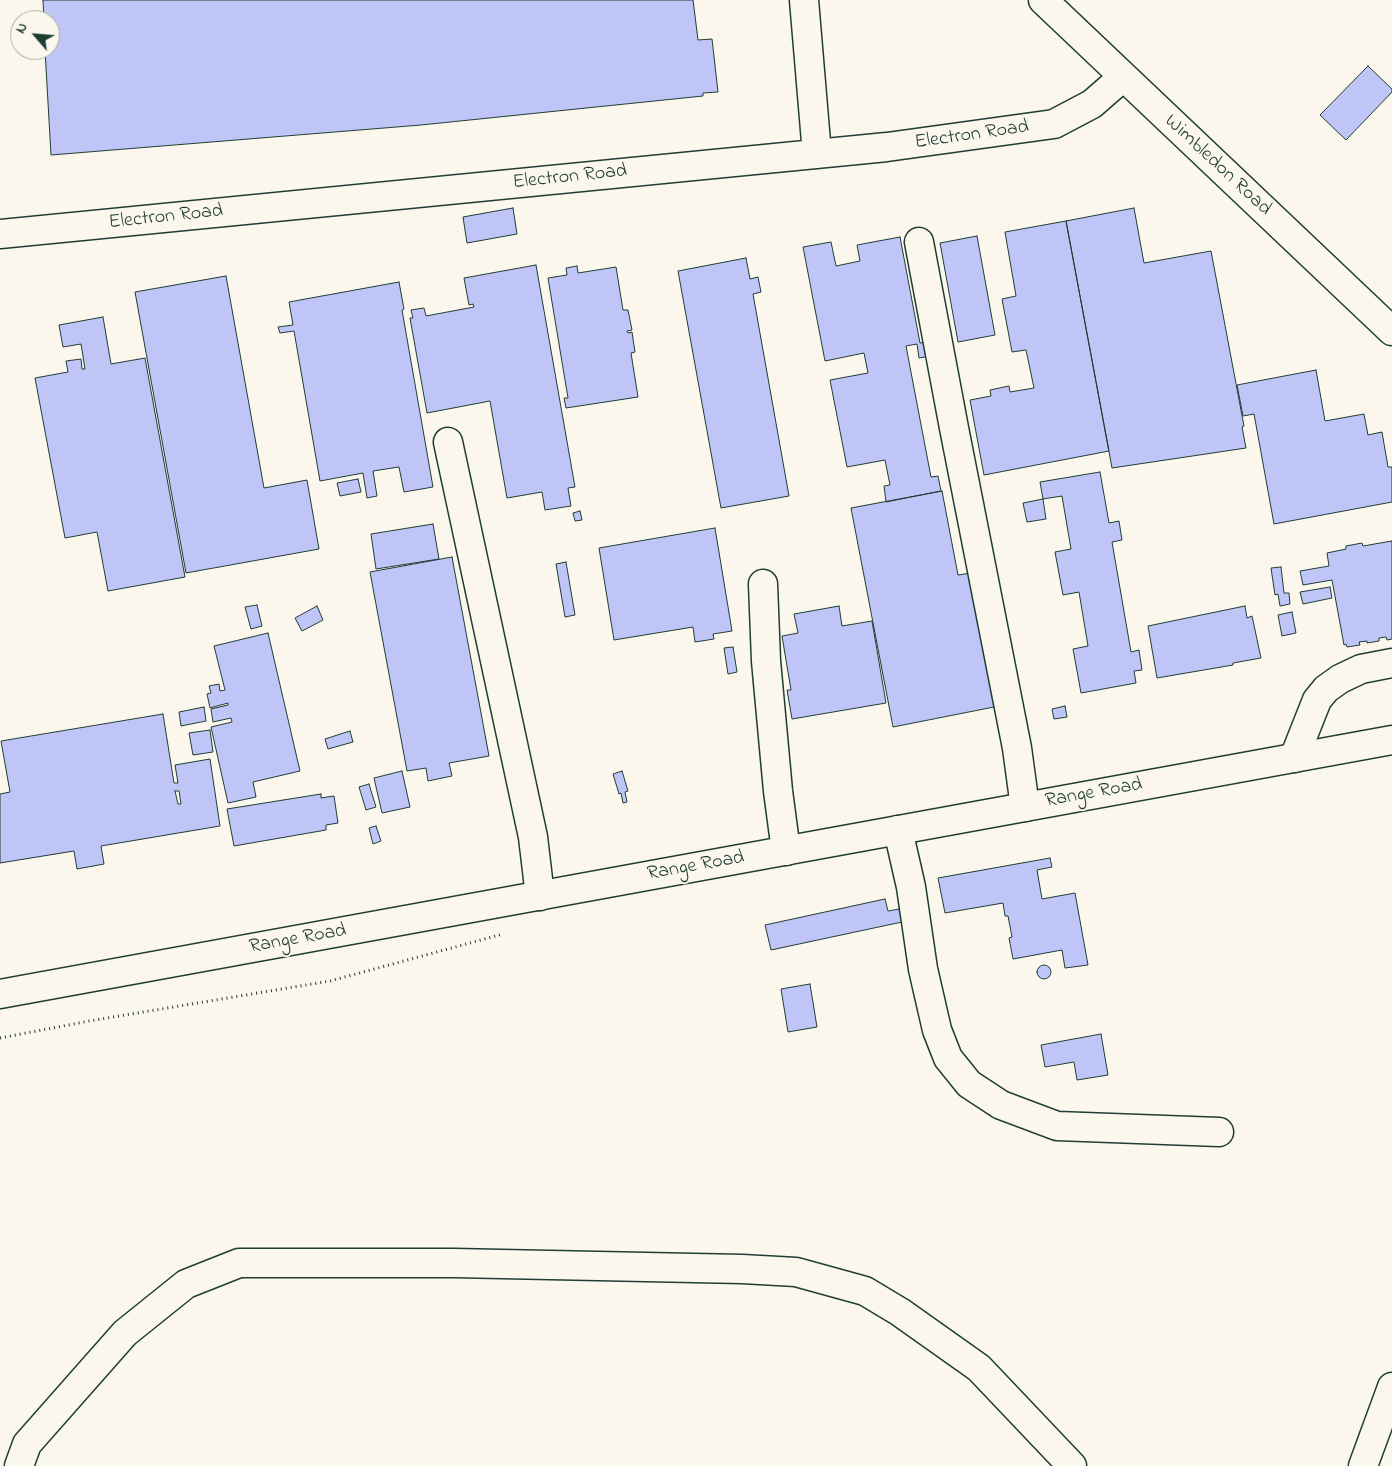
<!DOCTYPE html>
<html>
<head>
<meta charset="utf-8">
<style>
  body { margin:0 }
  #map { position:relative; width:1392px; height:1466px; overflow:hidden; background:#fbf7ec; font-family:"Indie Flower",sans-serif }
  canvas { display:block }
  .north { position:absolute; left:10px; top:10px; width:50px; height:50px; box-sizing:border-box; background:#fbf7ec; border:1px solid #a3ada2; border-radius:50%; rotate:297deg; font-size:14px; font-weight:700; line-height:20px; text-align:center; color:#1f3d34 }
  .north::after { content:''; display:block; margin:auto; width:18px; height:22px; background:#1f3d34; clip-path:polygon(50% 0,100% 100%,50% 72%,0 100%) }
</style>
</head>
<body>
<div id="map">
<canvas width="1392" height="1466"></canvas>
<div class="north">N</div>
</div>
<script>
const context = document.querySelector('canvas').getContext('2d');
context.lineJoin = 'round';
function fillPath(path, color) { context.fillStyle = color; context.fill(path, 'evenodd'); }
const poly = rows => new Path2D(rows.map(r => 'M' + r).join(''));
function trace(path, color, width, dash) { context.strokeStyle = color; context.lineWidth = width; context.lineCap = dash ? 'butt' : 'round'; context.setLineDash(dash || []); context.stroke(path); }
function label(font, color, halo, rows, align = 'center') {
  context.font = font + ' "Indie Flower",sans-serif'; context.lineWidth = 4; context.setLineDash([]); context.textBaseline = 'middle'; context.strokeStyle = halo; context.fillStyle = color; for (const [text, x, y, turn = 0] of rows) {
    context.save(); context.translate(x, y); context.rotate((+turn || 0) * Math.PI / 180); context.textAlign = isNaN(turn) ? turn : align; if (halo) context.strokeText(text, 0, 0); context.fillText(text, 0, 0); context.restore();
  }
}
const building = poly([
  [43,0,693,0,698,40,712,39,718,92,703,93,703,96,421,125,51,155,45,50,50,50,50,20,44,20,43,0],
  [1368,66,1392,89,1392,92,1346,140,1320,115,1368,66],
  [513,208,517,234,467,243,463,217,513,208],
  [1134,208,1144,263,1211,251,1244,426,1242,427,1246,448,1112,468,1066,221,1134,208],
  [1066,221,1109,451,984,475,970,400,991,396,990,390,1009,386,1010,392,1034,388,1026,350,1012,352,1002,299,1016,296,1005,232,1066,221],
  [977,236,995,335,958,342,940,243,977,236],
  [900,237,920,343,927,342,930,356,919,358,917,344,906,346,931,477,938,476,941,491,886,502,884,486,890,485,885,460,847,467,830,380,868,373,864,353,825,361,803,247,831,242,836,266,860,261,857,245,900,237],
  [746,258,750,279,758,277,761,292,753,294,789,496,721,508,678,271,746,258],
  [536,265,575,487,568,488,571,506,545,510,542,492,507,498,490,401,427,413,410,318,413,318,411,310,424,308,426,316,474,307,473,304,469,305,464,278,536,265],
  [577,266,578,273,616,267,623,310,628,310,632,330,627,331,628,333,632,332,635,352,631,353,638,397,566,408,564,398,568,398,548,278,567,275,566,268,577,266],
  [226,276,264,488,307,480,319,549,186,573,135,292,226,276],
  [399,282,404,309,402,310,433,487,404,492,399,467,373,471,377,496,367,498,363,473,320,481,294,331,280,333,278,327,293,325,289,302,399,282],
  [103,317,111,364,145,358,185,577,108,591,97,532,65,538,35,378,68,372,66,361,81,359,82,369,85,369,81,344,63,347,59,325,103,317],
  [1316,370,1325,421,1364,414,1368,435,1382,432,1388,467,1392,467,1392,502,1274,524,1254,414,1243,416,1237,385,1316,370],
  [1100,472,1109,523,1119,521,1122,540,1112,542,1131,652,1139,650,1142,670,1134,671,1136,683,1081,693,1073,649,1088,646,1079,592,1063,595,1055,552,1071,549,1062,496,1043,499,1040,482,1100,472],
  [358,479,361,492,340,496,337,483,358,479],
  [942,491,958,575,978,572,1004,705,893,727,851,508,942,491],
  [1043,499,1046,519,1027,522,1023,503,1043,499],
  [580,511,582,520,575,521,573,513,580,511],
  [433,524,439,559,376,569,371,534,433,524],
  [715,528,732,631,713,634,714,639,695,642,693,627,614,640,599,548,715,528],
  [1392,541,1392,639,1387,640,1386,637,1379,638,1379,641,1367,643,1367,641,1359,642,1360,645,1347,647,1346,644,1344,645,1332,580,1303,585,1300,571,1329,566,1327,553,1346,549,1346,546,1362,543,1363,546,1392,541],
  [452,557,489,756,449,763,452,776,428,781,426,768,407,771,370,572,452,557],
  [566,562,575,615,565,617,556,564,566,562],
  [1281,567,1284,593,1289,593,1290,604,1280,606,1278,594,1275,595,1271,568,1281,567],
  [1330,587,1332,598,1303,604,1300,592,1330,587],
  [257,605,262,626,251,629,245,607,257,605],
  [317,606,323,620,302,631,295,618,317,606],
  [839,606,842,626,872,621,886,703,792,719,787,690,791,690,782,636,798,633,794,614,839,606],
  [1245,606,1247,618,1252,616,1261,658,1233,663,1233,665,1157,678,1148,626,1245,606],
  [1292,612,1296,633,1282,636,1278,615,1292,612],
  [268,633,300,771,253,782,256,797,228,803,211,727,232,722,231,718,213,722,211,709,228,705,228,703,210,708,207,694,211,693,209,686,219,684,220,691,225,690,214,646,268,633],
  [733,647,737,672,728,674,724,648,733,647],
  [1065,706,1067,717,1054,719,1052,709,1065,706],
  [204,707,206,721,181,726,179,712,204,707],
  [163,714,174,783,178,783,175,765,210,759,220,826,101,846,104,864,77,869,74,851,0,863,0,794,10,792,1,741,163,714],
  [175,791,179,791,181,804,178,804,175,791],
  [210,730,213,752,193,755,189,733,210,730],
  [350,731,353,742,328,749,325,739,350,731],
  [402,771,410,807,382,813,374,778,402,771],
  [622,771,628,791,625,792,627,802,623,803,621,793,619,794,613,774,622,771],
  [369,784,376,807,366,810,359,787,369,784],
  [321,794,321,798,334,796,338,823,326,825,326,830,234,846,227,809,321,794],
  [376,826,381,841,373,844,369,828,376,826],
  [1050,858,1052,867,1037,870,1042,899,1075,893,1088,965,1065,968,1062,950,1013,959,1009,938,1012,937,1008,916,1005,916,1003,903,945,913,938,878,1050,858],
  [885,899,888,911,899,909,902,922,771,950,765,925,885,899],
  '1037 972a7 7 0 1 1 14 0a7 7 0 1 1-14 0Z',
  [810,984,817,1027,788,1032,781,989,810,984],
  [1101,1034,1108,1075,1077,1080,1074,1062,1045,1067,1041,1045,1101,1034]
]);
const path = poly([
  [0,1038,89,1021,330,981,503,934]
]);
const minor = poly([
  [804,0,817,154],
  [1043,0,1392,331],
  [0,234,887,147,1054,124,1092,104,1123,77],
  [919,242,954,428,1017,748,1025,807],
  [448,442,533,837,540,896],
  [763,584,766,661,778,791,786,851],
  [1294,758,1317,700,1326,689,1340,679,1361,669,1392,663],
  [898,830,911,887,923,969,937,1030,948,1058,969,1084,1001,1105,1057,1126,1219,1132],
  [19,1466,27,1444,125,1333,186,1284,239,1263,454,1263,742,1269,796,1272,865,1291,900,1312,979,1368,1072,1466],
  [1363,1466,1392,1387]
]);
const major = poly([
  [0,994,1392,740]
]);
const streetNames = [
  ["Electron Road",972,136,-8],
  ["Wimbledon Road",1217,166,43],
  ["Electron Road",570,178,-6],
  ["Electron Road",166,218,-6],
  ["Range Road",1094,794,-10],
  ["Range Road",696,867,-10],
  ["Range Road",298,940,-10]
];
fillPath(building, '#c0c5f7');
trace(building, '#1f3d34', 1);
trace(minor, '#1f3d34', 31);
trace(major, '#1f3d34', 31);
trace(path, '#1f3d34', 3, [1, 4]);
trace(minor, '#fbf7ec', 28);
trace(major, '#fbf7ec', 28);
label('20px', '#1f3d34', '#fbf7ec', streetNames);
</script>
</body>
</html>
